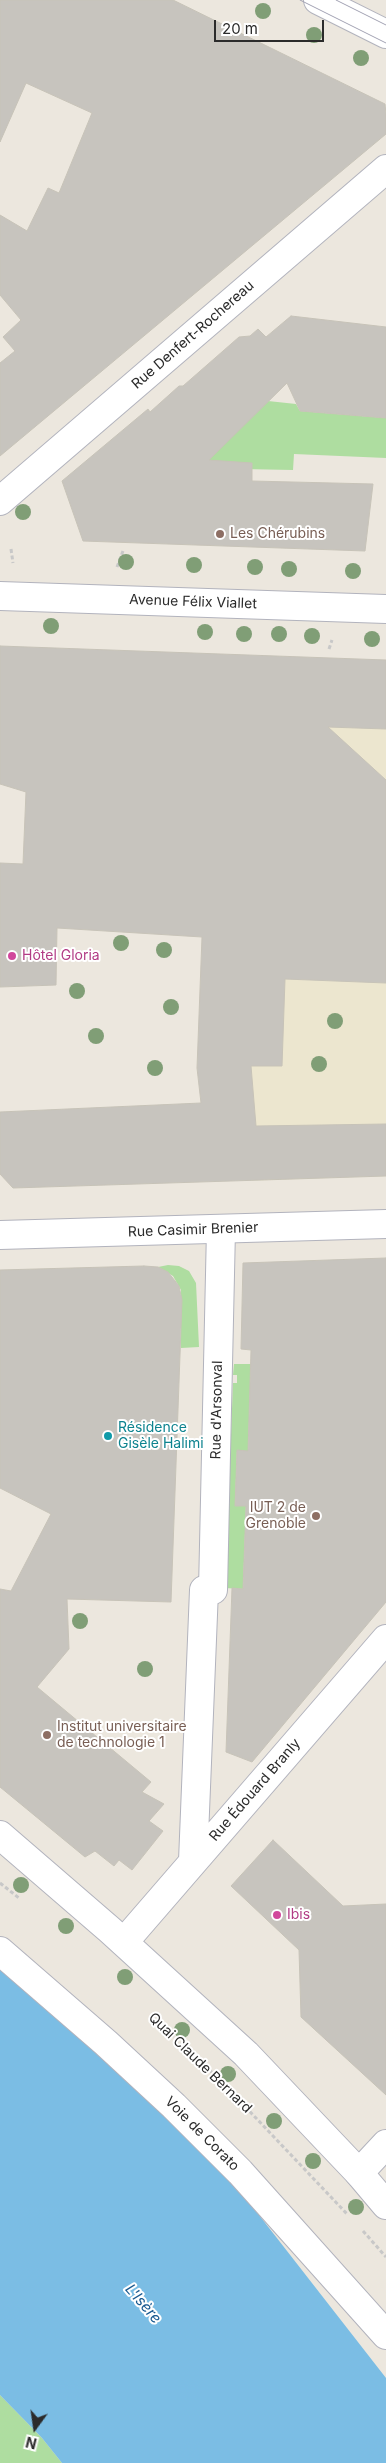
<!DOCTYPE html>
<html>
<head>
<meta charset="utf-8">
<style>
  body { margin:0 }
  #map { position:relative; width:386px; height:2463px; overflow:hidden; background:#ece7de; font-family:Inter,sans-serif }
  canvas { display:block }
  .north { position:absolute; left:10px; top:2403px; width:50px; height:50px; -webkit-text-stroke:4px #fff; paint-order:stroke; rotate:194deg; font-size:14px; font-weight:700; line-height:20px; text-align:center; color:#2b2b2b }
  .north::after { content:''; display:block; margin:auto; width:18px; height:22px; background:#2b2b2b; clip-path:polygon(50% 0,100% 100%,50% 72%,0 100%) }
  .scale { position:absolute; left:214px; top:20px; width:110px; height:22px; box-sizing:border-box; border:2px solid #2b2b2b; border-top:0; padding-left:6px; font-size:15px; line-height:18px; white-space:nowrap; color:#2b2b2b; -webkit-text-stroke:4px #fff; paint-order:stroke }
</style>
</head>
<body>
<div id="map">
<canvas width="386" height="2463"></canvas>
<div class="north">N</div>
<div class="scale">20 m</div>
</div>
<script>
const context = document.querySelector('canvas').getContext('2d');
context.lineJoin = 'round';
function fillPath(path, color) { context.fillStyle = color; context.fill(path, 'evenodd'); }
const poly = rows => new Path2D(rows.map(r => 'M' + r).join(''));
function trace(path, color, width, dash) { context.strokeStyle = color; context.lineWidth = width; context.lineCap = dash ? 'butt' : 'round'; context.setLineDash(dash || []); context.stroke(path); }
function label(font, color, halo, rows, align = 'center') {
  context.font = font + ' Inter,sans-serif'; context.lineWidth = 4; context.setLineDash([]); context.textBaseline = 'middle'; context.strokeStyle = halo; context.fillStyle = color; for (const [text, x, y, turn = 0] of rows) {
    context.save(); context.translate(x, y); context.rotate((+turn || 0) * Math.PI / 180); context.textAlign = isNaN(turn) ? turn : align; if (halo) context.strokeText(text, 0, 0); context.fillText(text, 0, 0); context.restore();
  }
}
const education = poly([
  [386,660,386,1176,246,1181,233,795]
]);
const green = poly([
  [268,401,296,404,300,411,386,418,386,458,294,454,293,470,242,469,187,455],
  [168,1265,179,1266,189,1271,196,1283,199,1347,181,1348,181,1290,173,1276,158,1267],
  [234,1364,251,1364,248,1451,237,1451,235,1505,246,1506,243,1589,225,1588,233,1383,237,1383,237,1375,233,1375],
  [0,2395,42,2438,62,2463,0,2463]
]);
const water = poly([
  [0,1969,72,2028,227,2174,386,2378,386,2463,62,2463,42,2438,0,2395]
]);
const building = poly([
  [0,0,173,0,385,104,386,114,386,134,0,456,0,363,15,351,3,337,21,320,0,295,0,215,27,231,48,188,59,193,92,113,26,83,0,142,0,0],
  [291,316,386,327,386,418,300,411,287,383,209,460,252,463,252,481,373,484,365,551,83,541,62,481,148,409,150,412,179,386,183,386,239,337,250,336,258,329,266,337,291,316],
  [0,646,386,660,386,729,328,727,386,780,386,983,285,979,282,1066,251,1066,256,1126,386,1124,386,1176,13,1188,0,1174,0,1112,201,1103,197,1068,202,937,57,928,56,985,0,987,0,863,23,864,26,792,0,784,0,646],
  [386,1258,386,1602,252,1762,226,1752,232,1588,243,1589,246,1506,235,1506,237,1450,248,1451,251,1350,241,1349,243,1263,386,1258],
  [144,1266,158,1267,168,1272,179,1286,182,1300,171,1602,67,1599,69,1649,37,1687,151,1782,142,1792,164,1804,149,1821,163,1831,132,1870,119,1860,114,1866,95,1851,85,1857,0,1787,0,1589,11,1591,51,1514,0,1488,0,1270,144,1266],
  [273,1840,343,1906,386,1904,386,2095,301,2017,299,1950,231,1886,273,1840]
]);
const path = poly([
  [11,549,13,563],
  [117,567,123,551],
  [329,649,332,640],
  [0,1883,19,1898],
  [171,2034,218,2078,348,2215],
  [363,2231,386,2257]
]);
const pedestrian = poly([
  [318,0,386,34],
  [213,1590,221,1229]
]);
const minor = poly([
  [0,501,386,169],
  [0,596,386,609],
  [0,1235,386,1224],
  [193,1861,204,1590],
  [124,1942,386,1639],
  [359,2173,386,2144]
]);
const tertiary = poly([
  [0,1951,106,2043,174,2106,240,2172,386,2335]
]);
const secondary = poly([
  [0,1835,110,1930,246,2054,359,2173,386,2205]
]);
const tram = poly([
  [300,0,386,43],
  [336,0,386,25]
]);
const trees = [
  [263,11],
  [314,35],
  [361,58],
  [23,512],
  [126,562],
  [194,565],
  [255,567],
  [289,569],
  [353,571],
  [51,626],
  [205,632],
  [244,634],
  [279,634],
  [312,636],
  [372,639],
  [121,943],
  [164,950],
  [77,991],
  [171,1007],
  [335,1021],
  [96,1036],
  [319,1064],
  [155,1068],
  [80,1621],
  [145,1669],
  [21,1885],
  [66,1926],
  [125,1977],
  [182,2030],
  [228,2074],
  [274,2121],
  [313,2161],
  [356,2207]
];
const markers = [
  [220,534,5,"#8d6e63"],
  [12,956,5,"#d1479c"],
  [108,1436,5,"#0f9aa8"],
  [316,1516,5,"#8d6e63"],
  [47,1735,5,"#8d6e63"],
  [277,1915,5,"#d1479c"]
];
const streetNames = [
  ["Rue Denfert-Rochereau",193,335,-41],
  ["Avenue Félix Viallet",193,602,2],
  ["Rue Casimir Brenier",193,1230,-2],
  ["Rue d'Arsonval",217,1410,-89],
  ["Rue Édouard Branly",255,1790,-49],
  ["Quai Claude Bernard",200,2063,44],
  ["Voie de Corato",202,2134,45]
];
const educationNames = [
  ["Les Chérubins",230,534],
  ["IUT 2 de",306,1508,"right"],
  ["Grenoble",306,1524,"right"],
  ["Institut universitaire",57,1727],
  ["de technologie 1",57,1743]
];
const hotelNames = [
  ["Hôtel Gloria",22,956],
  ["Ibis",287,1915]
];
const cultureNames = [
  ["Résidence",118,1428],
  ["Gisèle Halimi",118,1444]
];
const waterNames = [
  ["L'Isère",143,2304,49]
];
fillPath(education, '#ece6cf');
fillPath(green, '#aedda0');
fillPath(water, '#7bbde4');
fillPath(building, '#c7c4be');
trace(building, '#c7c3b8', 1);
trace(pedestrian, '#b2b3bd', 30);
trace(minor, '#b2b3bd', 30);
trace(tertiary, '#b2b3bd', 30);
trace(secondary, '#b2b3bd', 30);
trace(path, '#c8c8c8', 3, [4, 2.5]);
trace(pedestrian, '#fff', 28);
trace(minor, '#fff', 28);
trace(tertiary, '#fff', 28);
trace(secondary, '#fff', 28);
trace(tram, '#a2a2b3', 1);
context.fillStyle = '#809e76';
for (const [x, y] of trees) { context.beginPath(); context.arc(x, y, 8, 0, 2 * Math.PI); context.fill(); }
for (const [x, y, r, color] of markers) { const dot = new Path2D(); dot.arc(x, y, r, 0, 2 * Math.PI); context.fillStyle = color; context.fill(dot); trace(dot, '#fff', 2); }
label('14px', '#2b2b2b', '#fff', streetNames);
label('14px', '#785e54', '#fff', educationNames, 'left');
label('14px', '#b23c85', '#fff', hotelNames, 'left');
label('14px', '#0d838f', '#fff', cultureNames, 'left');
label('italic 15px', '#195a91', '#fff', waterNames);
</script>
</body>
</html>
